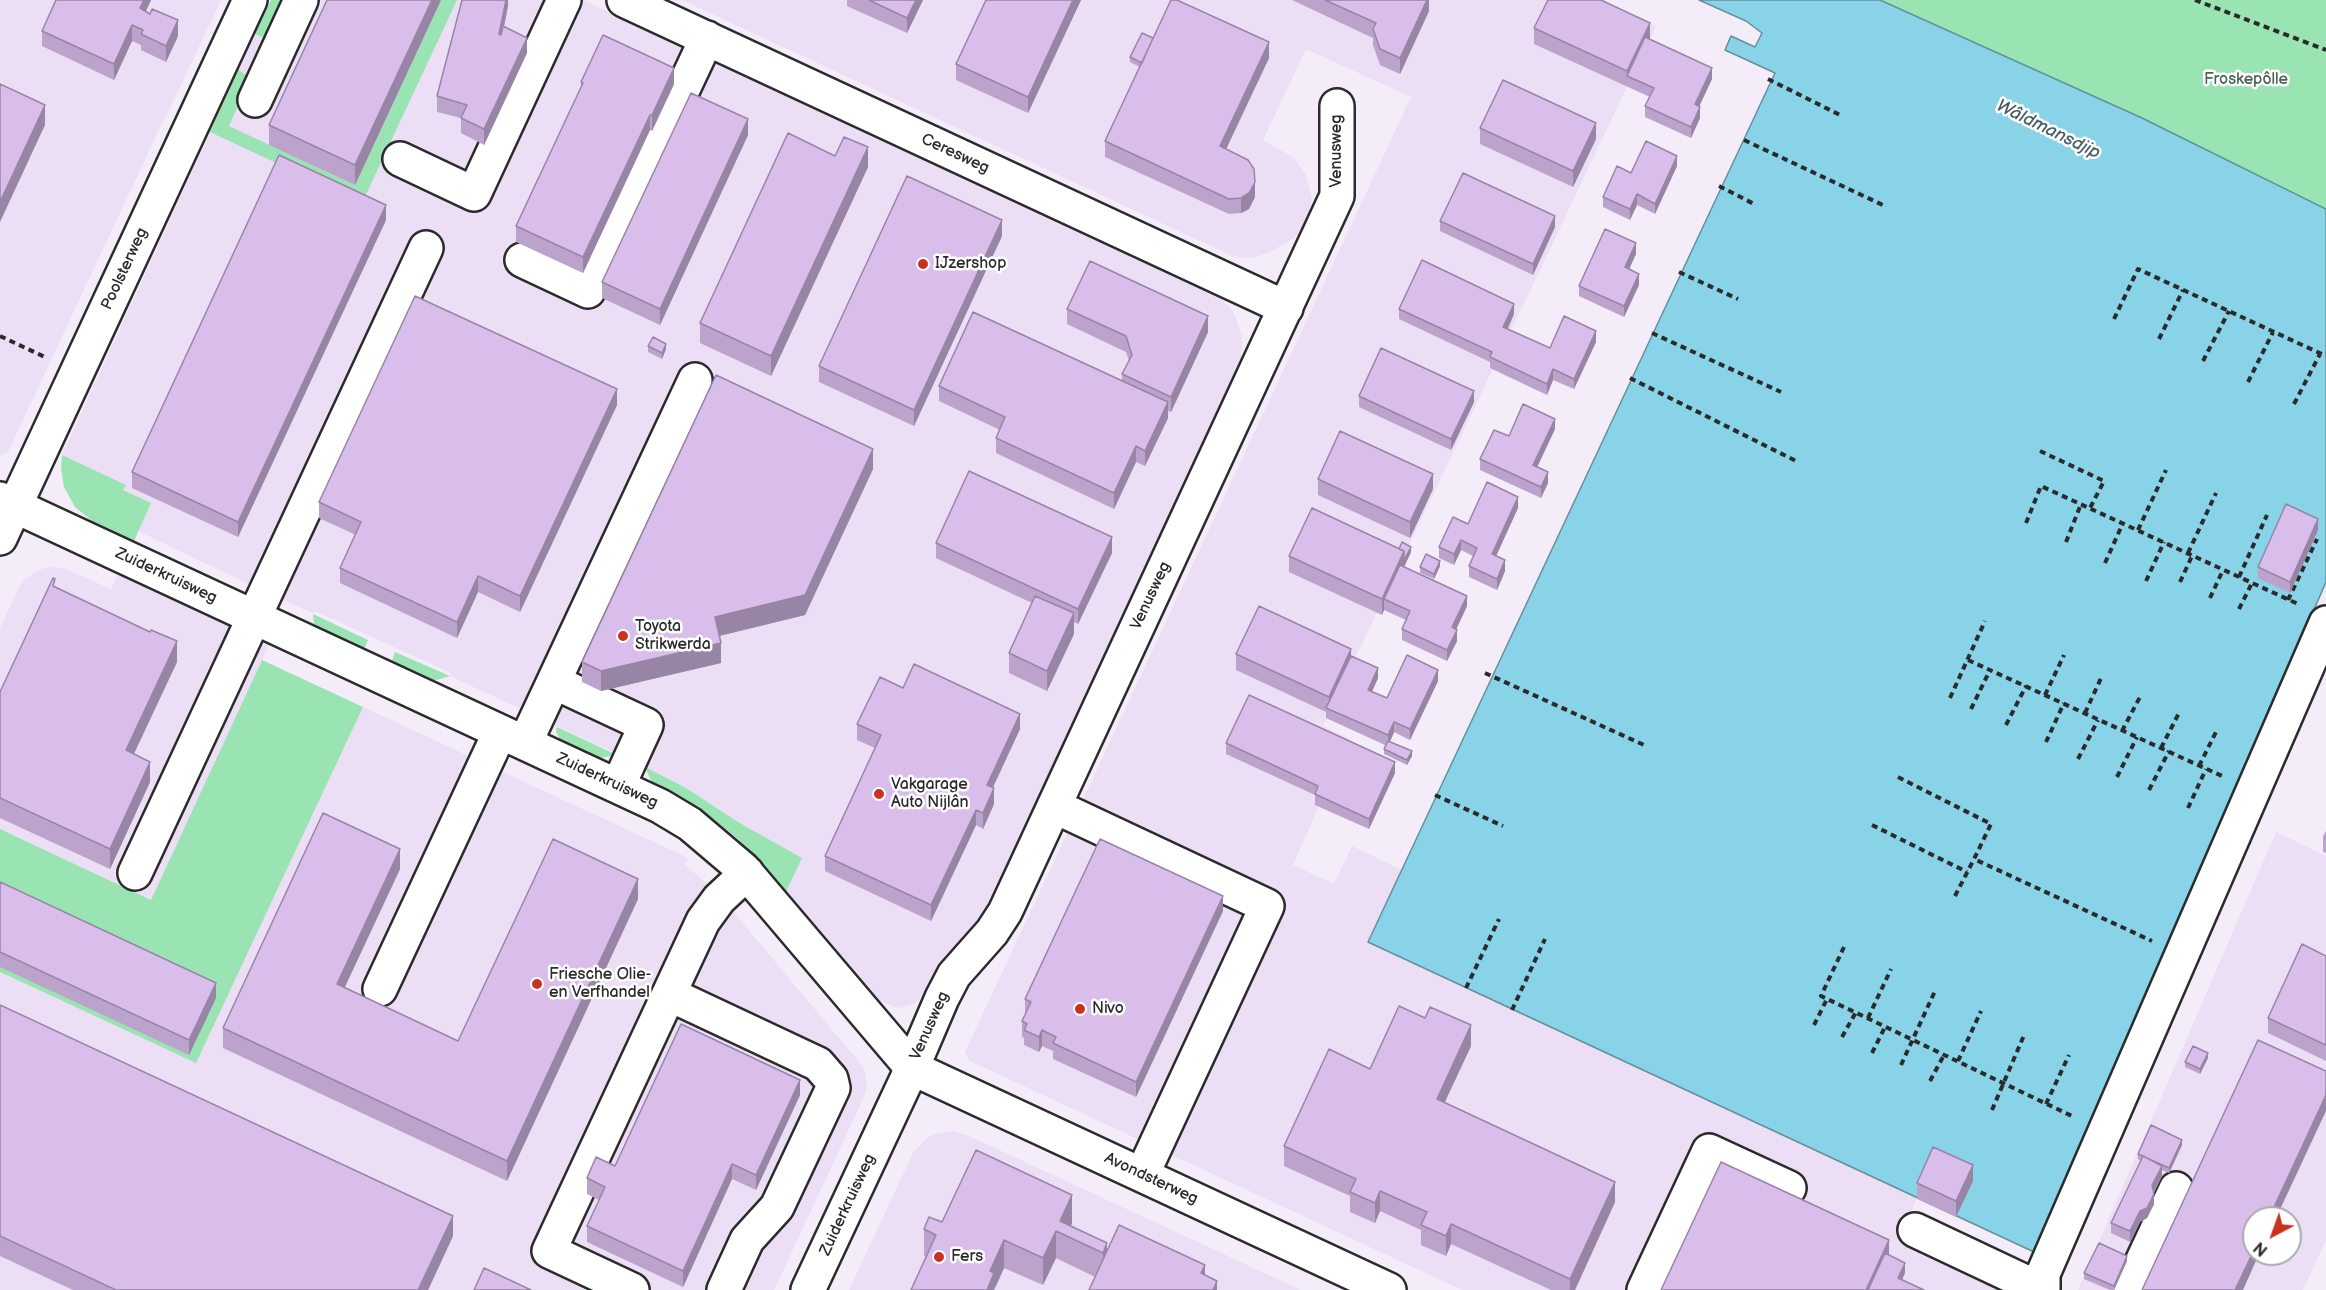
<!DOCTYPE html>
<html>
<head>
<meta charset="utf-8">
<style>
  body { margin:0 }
  #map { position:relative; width:2326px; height:1290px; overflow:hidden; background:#f4ecf9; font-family:"Balsamiq Sans",sans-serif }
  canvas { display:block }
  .north { position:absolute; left:2242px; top:1206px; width:60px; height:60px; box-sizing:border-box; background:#fff; border:2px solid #aaa; border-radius:50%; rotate:221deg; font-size:16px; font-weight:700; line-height:24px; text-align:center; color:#2b2b2b }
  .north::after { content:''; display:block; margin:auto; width:21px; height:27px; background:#c8321e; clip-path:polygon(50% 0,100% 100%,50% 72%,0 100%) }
</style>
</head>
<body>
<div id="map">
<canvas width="2326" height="1290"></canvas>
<div class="north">N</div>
</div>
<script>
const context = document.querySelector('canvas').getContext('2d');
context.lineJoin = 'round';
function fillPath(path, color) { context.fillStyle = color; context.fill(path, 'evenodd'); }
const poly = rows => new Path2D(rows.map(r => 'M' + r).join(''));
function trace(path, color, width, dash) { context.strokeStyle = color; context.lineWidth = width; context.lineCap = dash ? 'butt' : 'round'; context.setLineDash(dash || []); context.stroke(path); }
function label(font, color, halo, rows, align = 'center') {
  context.font = font + ' "Balsamiq Sans",sans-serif'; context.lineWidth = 5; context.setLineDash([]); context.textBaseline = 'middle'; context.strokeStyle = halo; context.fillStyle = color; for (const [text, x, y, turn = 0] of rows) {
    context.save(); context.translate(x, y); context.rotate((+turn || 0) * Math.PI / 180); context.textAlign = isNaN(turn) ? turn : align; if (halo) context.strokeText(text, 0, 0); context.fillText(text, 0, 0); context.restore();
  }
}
const built = poly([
  [0,0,221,0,163,123,162,123,8,452,0,456],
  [271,0,583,0,1209,291,1218,296,1230,308,1236,318,1242,337,1241,359,1238,369,988,906,972,930,945,959,925,994,913,1004,898,1008,881,1001,874,995,786,892,802,858,738,822,686,788,645,767,450,676,451,673,315,611,313,613,278,598,138,531,151,503,123,490,126,485,62,455],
  [682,0,1601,0,1656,26,1323,726,1349,738,1293,865,1334,884,1352,846,1402,870,1369,942,1917,1197,1899,1240,2002,1290,1462,1290,970,1061,965,1052,1411,97,1306,49,1263,140,1294,158,1306,175,1312,200,1307,222,1301,233,1269,253,1251,258,1238,257,1226,253],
  [51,567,63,568,111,589,118,574,269,645,151,900,0,829,0,628,19,587,25,579,41,569],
  [363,707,688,858,685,865,717,892,864,1068,867,1086,864,1097,774,1290,0,1290,0,972,196,1063],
  [2276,832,2326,856,2326,1240,2303,1290,2078,1290],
  [2254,1218,2290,1218,2290,1254,2254,1254],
  [952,1131,967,1135,1301,1290,849,1290,913,1153,928,1137,939,1133]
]);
const green = poly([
  [271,0,287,0,266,39,255,34],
  [441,0,457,0,362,203,210,132,238,70,251,78,229,126,355,185],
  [1880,0,2326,0,2326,209,2142,118],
  [62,455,126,485,123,490,151,503,134,541,92,521,75,507,64,487,61,468],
  [313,614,368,640,365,647,362,648,314,624],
  [395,652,450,676,433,681,400,667,392,661],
  [262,660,363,707,196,1063,0,972,0,829,151,900],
  [557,727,617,755,600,758,560,740,556,731],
  [645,767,686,788,738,822,802,858,786,892,759,860,738,839,705,813,683,798,652,783]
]);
const water = poly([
  [1699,0,1880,0,2142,118,2326,209,2326,582,2034,1252,1368,942,1775,73,1725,50,1731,36,1755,47,1762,33,1746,21,1699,0]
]);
const path = poly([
  [2195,0,2326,50],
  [1768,79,1840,115],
  [1744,140,1885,206],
  [1719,186,1756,205],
  [1679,272,1738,299],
  [2114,319,2138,269,2326,356],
  [1652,333,1781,392],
  [0,336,47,358],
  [2159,339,2183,290],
  [2203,361,2229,311],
  [1630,378,1798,462],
  [2248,382,2273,332],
  [2294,404,2320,354],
  [2040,451,2104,481,2090,508],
  [2026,523,2041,486,2298,604],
  [2138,530,2166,470],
  [2066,542,2081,504],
  [2188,553,2216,493],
  [2105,563,2123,523],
  [2239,577,2267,515],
  [2146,581,2164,542],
  [2180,582,2192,556],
  [2210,598,2223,570],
  [2288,600,2317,539],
  [2239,609,2252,583],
  [1968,660,2222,776],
  [1485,673,1644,745],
  [2045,695,2064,655],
  [1950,698,1985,621],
  [1971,709,1990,670],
  [2085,713,2102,676],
  [2006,725,2026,686],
  [2122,731,2141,695],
  [2046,742,2064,703],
  [2161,748,2180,711],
  [2078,759,2098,720],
  [2199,766,2216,732],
  [1898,777,1991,824,1974,859,2152,941],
  [2117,777,2137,737],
  [2149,790,2169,751],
  [1435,795,1503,826],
  [2188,808,2206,769],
  [1872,825,1967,872],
  [1955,896,1974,859],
  [1844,947,1821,996,2074,1117],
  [1466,988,1499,919],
  [1512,1010,1545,939],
  [1868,1018,1891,969],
  [1814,1025,1827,999],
  [1842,1037,1856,1012],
  [1872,1053,1885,1027],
  [1958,1061,1981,1011],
  [1901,1065,1935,991],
  [1930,1081,1944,1055],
  [2046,1104,2069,1055],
  [1992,1110,2025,1033]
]);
const minor = poly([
  [624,0,1286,308],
  [255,100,301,0],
  [400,159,474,194,564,0],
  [522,260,588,291,707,38],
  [0,499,660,806,690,824,743,869,912,1068,1389,1290],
  [0,538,250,0],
  [554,682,646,725,618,786],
  [525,743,695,380],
  [1054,806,1267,906,1142,1175],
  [135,873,426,248],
  [380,989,500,732],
  [669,994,818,1064,831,1079,833,1088,777,1207,747,1240,724,1290],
  [1915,1230,2042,1290],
  [2043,1289,2043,1274,2326,623],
  [632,1290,549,1251,703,921,719,899,747,873],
  [808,1290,912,1068,942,998,954,975,992,932,1005,912,1337,196,1337,106],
  [1644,1290,1709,1151,1789,1188],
  [2129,1290,2176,1189]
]);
const wall = poly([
  [56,0,151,0,146,11,178,36,166,62,141,50,141,45,132,41,114,80,42,46,42,31],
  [441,0,355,185,269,145,269,125],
  [508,0,508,6,504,27,527,53,484,145,461,133,461,118,437,112,437,96],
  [847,0,923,0,907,33,847,6],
  [1081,0,1028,113,956,80,956,64],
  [1292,0,1429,0,1429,11,1400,74,1380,65,1373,45,1373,38],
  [1534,28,1649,39,1712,79,1699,107,1700,118,1691,138,1645,117,1645,106,1650,97,1534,44],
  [1153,38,1269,58,1226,149,1255,197,1249,209,1241,213,1229,214,1105,157,1105,141,1140,67,1130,62,1130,57],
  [581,82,674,84,652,131,650,130,583,273,516,242,516,226,581,88],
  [1480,128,1596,139,1573,187,1480,144],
  [748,135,660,325,602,298,602,282],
  [835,156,868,167,771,376,700,343,700,323],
  [1677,166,1655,214,1637,205,1630,220,1603,207,1603,197,1631,173],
  [386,220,238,537,132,488,132,472],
  [1440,221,1555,227,1533,275,1440,231],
  [1002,236,914,426,819,382,819,366],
  [1636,254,1629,269,1639,285,1624,317,1579,296,1579,286],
  [1067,309,1208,332,1171,412,1168,411,1168,418,1145,466,1136,462,1114,509,996,453,996,438,1000,430,939,401,939,386,1122,381,1122,374,1129,361,1126,352,1067,324],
  [1399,309,1514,314,1508,329,1550,348,1596,342,1574,389,1553,380,1547,395,1490,368,1490,362,1399,319],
  [648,346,666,349,662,359,648,352],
  [1359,396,1474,402,1451,450,1359,407],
  [617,405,520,612,478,592,457,638,340,583,340,568,356,535,319,518,319,502],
  [1555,429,1537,467,1548,483,1541,498,1480,470,1480,459,1509,436],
  [873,469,805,615,719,636,721,663,601,691,582,682,582,662],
  [1318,479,1433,489,1410,538,1318,495],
  [1518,508,1496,556,1505,571,1497,590,1469,577,1469,566,1473,556,1461,550,1454,565,1439,558,1439,547,1468,524],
  [2318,530,2290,593,2258,578,2258,567],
  [936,543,1112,553,1078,624,1074,622,1074,634,1047,691,1009,673,1009,653,1032,603,936,558],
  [1399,549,1411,552,1404,567,1467,606,1456,630,1457,641,1447,661,1402,640,1402,629,1406,620,1384,610,1382,615,1289,572,1289,556],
  [1440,566,1434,579,1420,573,1420,567],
  [55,587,177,662,134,754,150,782,110,869,0,818,0,692],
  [1236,654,1351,656,1378,678,1372,692,1387,698,1438,681,1410,740,1394,732,1390,742,1412,756,1407,765,1384,754,1384,749,1385,745,1326,718,1326,712,1236,670],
  [903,688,1020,729,993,787,994,804,983,829,976,825,931,921,825,871,825,856,875,748,857,740,857,724],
  [1226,743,1395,773,1369,829,1315,805,1315,795,1226,754],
  [2326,831,2326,853,2323,852,2323,836],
  [400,869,344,988,458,1041,638,899,507,1181,223,1048,223,1028],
  [0,882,216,998,189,1055,0,967],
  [1223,911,1136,1097,1053,1059,1053,1051,1042,1046,1039,1052,1024,1045,1024,1038,1022,1037,1022,1021,1025,1015,1025,999],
  [2326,956,2326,1061,2268,1033,2268,1018],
  [0,1005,453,1236,428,1290,73,1290,0,1256],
  [1471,1046,1444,1103,1615,1202,1575,1290,1551,1290,1451,1244,1446,1256,1421,1245,1421,1230,1380,1211,1375,1223,1350,1212,1350,1196,1284,1166,1284,1146,1370,1069],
  [2208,1058,2200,1074,2185,1067,2185,1062],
  [800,1095,756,1190,732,1179,683,1287,587,1242,587,1226,599,1200,587,1194,587,1178,615,1166],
  [2182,1145,2169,1173,2162,1170,2162,1176,2154,1193,2154,1204,2147,1218,2140,1222,2130,1242,2111,1233,2111,1223,2141,1161,2138,1159,2138,1154],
  [1973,1181,1956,1217,1917,1199,1917,1183],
  [942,1222,1072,1223,1071,1226,1107,1251,1205,1275,1217,1290,1095,1277,1056,1258,1043,1285,1004,1268,994,1290,924,1256,924,1229],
  [2127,1261,2114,1290,2110,1290,2084,1279,2084,1273]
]);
const shadedWall = poly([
  [144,0,151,0,140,24,140,8],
  [432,0,441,0,355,185,355,165],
  [506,0,508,0,508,6,499,50,499,34],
  [916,0,923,0,907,33,907,18],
  [1073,0,1081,0,1028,113,1028,97],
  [1427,0,1429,0,1429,11,1400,74,1400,58],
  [178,20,178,36,166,62,166,46],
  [1650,23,1650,38,1631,78,1627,76,1627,71],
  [132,25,132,41,114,80,114,64],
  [527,38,527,53,484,145,484,129],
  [1269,42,1269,58,1220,162,1220,146],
  [674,68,674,84,652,131,652,115],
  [1712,68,1712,79,1695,115,1695,104],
  [45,105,45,125,0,222,0,202],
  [1700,107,1700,118,1691,138,1691,127],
  [650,115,650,130,583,273,583,257],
  [748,119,748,135,660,325,660,309],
  [1596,123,1596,139,1573,187,1573,171],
  [868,147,868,167,771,376,771,356],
  [1677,156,1677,166,1655,214,1655,204],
  [1255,182,1255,197,1249,209,1241,213,1241,198],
  [1637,194,1637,205,1630,220,1630,209],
  [386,205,386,220,238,537,238,522],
  [1555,216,1555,227,1533,275,1533,264],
  [1002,220,1002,236,914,426,914,410],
  [1636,243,1636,254,1625,278,1625,267],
  [1639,274,1639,285,1624,317,1624,306],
  [1514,304,1514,314,1503,338,1503,327],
  [1208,316,1208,332,1171,412,1171,397],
  [1596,331,1596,342,1574,389,1574,379],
  [666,344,666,349,662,359,662,353],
  [1553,369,1553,380,1547,395,1547,384],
  [617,389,617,405,520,612,520,596],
  [1474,391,1474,402,1451,450,1451,439],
  [1168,402,1168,418,1145,466,1145,451],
  [1555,419,1555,429,1533,476,1533,465],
  [1136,446,1136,462,1114,509,1114,493],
  [873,449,873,469,805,615,715,637,715,617],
  [1548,472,1548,483,1541,498,1541,487],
  [1433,474,1433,489,1410,538,1410,522],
  [1518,497,1518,508,1492,565,1492,554],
  [2318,519,2318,530,2290,593,2290,582],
  [1112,537,1112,553,1078,624,1078,609],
  [1461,540,1461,550,1454,565,1454,554],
  [1411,547,1411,552,1404,567,1384,599,1384,610,1382,615,1382,599,1404,551],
  [1505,560,1505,571,1497,590,1497,579],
  [1440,561,1440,566,1434,579,1434,574],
  [478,576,478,592,457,638,457,622],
  [1467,596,1467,606,1452,638,1452,627],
  [1074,613,1074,634,1047,691,1047,671],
  [1457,630,1457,641,1447,661,1447,650],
  [177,641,177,662,126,770,126,750],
  [721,643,721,663,601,691,601,671],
  [1351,649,1351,665,1329,709,1329,697],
  [1378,668,1378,678,1368,700,1368,690],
  [1438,670,1438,681,1410,740,1410,729],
  [1020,714,1020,729,987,800,987,785],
  [1394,722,1394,732,1388,746,1388,735],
  [1412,751,1412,756,1407,765,1407,760],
  [150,762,150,782,110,869,110,849],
  [1395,762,1395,773,1369,829,1369,819],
  [994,788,994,804,983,829,983,813],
  [976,810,976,825,931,921,931,905],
  [400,849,400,869,337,1004,337,984],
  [638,879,638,899,507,1181,507,1161],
  [1223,896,1223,911,1136,1097,1136,1082],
  [216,983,216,998,189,1055,189,1040],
  [1471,1025,1471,1046,1437,1119,1437,1099],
  [1042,1030,1042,1046,1039,1052,1039,1037],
  [2208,1053,2208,1058,2200,1074,2200,1069],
  [800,1080,800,1095,756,1190,756,1175],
  [2326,1095,2326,1111,2276,1218,2269,1218],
  [2182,1140,2182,1145,2169,1173,2169,1168],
  [732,1164,732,1179,683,1287,683,1271],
  [1973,1165,1973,1181,1956,1217,1956,1201],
  [2162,1166,2162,1176,2152,1196,2152,1185],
  [1615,1182,1615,1202,1575,1290,1570,1290,1570,1279],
  [1380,1191,1380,1211,1375,1223,1375,1203],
  [2154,1194,2154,1204,2147,1218,2140,1222,2130,1242,2130,1231,2140,1211],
  [1072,1195,1072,1223,1066,1236,1060,1221],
  [453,1216,453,1236,428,1290,418,1290],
  [1451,1224,1451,1244,1446,1256,1446,1236],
  [1056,1231,1056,1258,1043,1285,1043,1258],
  [1004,1240,1004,1268,994,1290,987,1290,990,1271],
  [1889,1240,1889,1255,1873,1290,1866,1290],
  [1107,1243,1107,1271,1103,1281,1103,1253],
  [2254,1250,2254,1254,2259,1254,2243,1290,2235,1290],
  [2127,1256,2127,1261,2114,1290,2114,1286],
  [1905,1263,1905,1273,1898,1289,1898,1278],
  [1205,1265,1205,1285,1201,1273],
  [1217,1281,1217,1290,1213,1290]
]);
const building = poly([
  [56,0,144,0,140,8,150,14,152,9,178,20,166,46,141,34,143,30,132,25,114,64,42,31,56,0],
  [327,0,432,0,355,165,269,125,327,0],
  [462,0,506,0,499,34,501,35,503,26,527,38,484,129,461,118,467,105,437,96,462,0],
  [869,0,916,0,907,18,869,0],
  [986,0,1073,0,1028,97,956,64,986,0],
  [1171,0,1177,0,1269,42,1220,146,1248,160,1254,169,1255,182,1249,193,1241,198,1229,199,1105,141,1171,0],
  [1325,0,1427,0,1400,58,1380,49,1373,29,1376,23,1325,0],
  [1548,0,1601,0,1650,23,1627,71,1534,28,1548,0],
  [1142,33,1153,38,1142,63,1130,57,1142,33],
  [603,35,674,68,652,115,650,115,583,257,516,226,583,83,581,82,603,35],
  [1645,37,1712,68,1695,104,1700,107,1691,127,1645,106,1654,88,1627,76,1645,37],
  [1503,80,1596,123,1573,171,1480,128,1503,80],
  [0,84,45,105,0,202,0,84],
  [691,93,748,119,660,309,602,282,691,93],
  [788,133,835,156,844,137,868,147,771,356,700,323,788,133],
  [1646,141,1677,156,1655,204,1637,194,1630,209,1603,197,1617,166,1631,173,1646,141],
  [279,155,386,205,238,522,132,472,279,155],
  [1463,173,1555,216,1533,264,1440,221,1463,173],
  [907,176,1002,220,914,410,819,366,907,176],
  [1605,229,1636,243,1625,267,1639,274,1624,306,1579,286,1605,229],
  [1422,260,1514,304,1503,327,1550,348,1564,316,1596,331,1574,379,1553,369,1547,384,1490,357,1492,352,1399,309,1422,260],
  [1090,261,1208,316,1171,397,1122,374,1132,355,1126,336,1067,309,1090,261],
  [415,296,617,389,520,596,478,576,457,622,340,568,361,522,319,502,415,296],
  [973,312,1168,402,1145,451,1136,446,1114,493,996,438,1005,417,939,386,973,312],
  [653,337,666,344,662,353,648,346,653,337],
  [1381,348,1474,391,1451,439,1359,396,1381,348],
  [716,375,873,449,805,595,715,617,721,643,601,671,582,662,716,375],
  [1523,404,1555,419,1533,465,1548,472,1541,487,1480,459,1494,430,1509,436,1523,404],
  [1340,431,1433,474,1410,522,1318,479,1340,431],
  [969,471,1112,537,1078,609,936,543,969,471],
  [1487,482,1518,497,1492,554,1505,560,1497,579,1469,566,1477,548,1461,540,1454,554,1439,547,1453,517,1468,524,1487,482],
  [2286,504,2318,519,2290,582,2258,567,2286,504],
  [1312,508,1404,551,1382,599,1289,556,1312,508],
  [1402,542,1411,547,1404,560,1404,551,1399,549,1402,542],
  [1426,554,1440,561,1434,574,1420,567,1426,554],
  [1400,565,1467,596,1452,627,1457,630,1447,650,1402,629,1410,611,1384,599,1400,565],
  [53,578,55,579,53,586,150,632,151,630,177,641,126,750,150,762,110,849,0,798,0,692,53,578],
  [1035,596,1074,613,1047,671,1009,653,1035,596],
  [1259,606,1351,649,1329,697,1236,654,1259,606],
  [1407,655,1438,670,1410,729,1394,722,1388,735,1326,708,1351,656,1378,668,1368,690,1387,698,1407,655],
  [914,664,1020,714,987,785,994,788,983,813,976,810,931,905,825,856,881,735,857,724,880,677,903,688,914,664],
  [1249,695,1395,762,1369,819,1315,794,1318,786,1226,743,1249,695],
  [1388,741,1412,751,1407,760,1384,749,1388,741],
  [323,813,400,849,337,984,458,1041,553,839,638,879,507,1161,223,1028,323,813],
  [1100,839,1223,896,1136,1082,1053,1043,1056,1037,1042,1030,1039,1037,1024,1030,1027,1024,1022,1021,1031,1002,1025,999,1100,839],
  [0,882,216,983,189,1040,0,952,0,882],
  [2302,944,2326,956,2326,1045,2268,1018,2302,944],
  [0,1005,453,1216,418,1290,116,1290,0,1236,0,1005],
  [1399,1006,1425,1018,1430,1007,1471,1025,1437,1099,1615,1182,1570,1279,1451,1224,1446,1236,1421,1225,1427,1212,1380,1191,1375,1203,1350,1192,1356,1179,1284,1146,1329,1049,1370,1069,1399,1006],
  [681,1024,800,1080,756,1175,732,1164,683,1271,587,1226,605,1187,587,1178,596,1157,615,1166,681,1024],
  [2258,1040,2326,1071,2326,1095,2269,1218,2254,1218,2254,1250,2235,1290,2142,1290,2258,1040],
  [2193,1046,2208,1053,2200,1069,2185,1062,2193,1046],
  [2151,1125,2182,1140,2169,1168,2138,1154,2151,1125],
  [1933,1147,1973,1165,1956,1201,1917,1183,1933,1147],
  [976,1150,1072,1195,1060,1221,1107,1243,1103,1253,1056,1231,1043,1258,1004,1240,990,1271,994,1273,987,1290,911,1290,936,1235,924,1229,929,1217,942,1222,976,1150],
  [2143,1156,2162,1166,2152,1185,2154,1194,2147,1208,2140,1211,2130,1231,2111,1223,2143,1156],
  [1721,1162,1889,1240,1866,1290,1661,1290,1721,1162],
  [1119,1225,1205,1265,1201,1273,1217,1281,1213,1290,1089,1290,1119,1225],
  [2099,1243,2127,1256,2114,1286,2084,1273,2099,1243],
  [1885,1253,1905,1263,1898,1278,1924,1290,1868,1290,1885,1253],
  [484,1268,531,1290,474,1290,484,1268]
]);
const markers = [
  [923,264,6,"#c8321e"],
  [623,636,6,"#c8321e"],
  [879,794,6,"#c8321e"],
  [537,984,6,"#c8321e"],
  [1080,1009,6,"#c8321e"],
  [939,1257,6,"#c8321e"]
];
const parkNames = [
  ["Froskepôlle",2246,80]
];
const streetNames = [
  ["Venusweg",1337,151,-90],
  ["Ceresweg",955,154,25],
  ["Poolsterweg",125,269,-65],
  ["Zuiderkruisweg",166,576,25],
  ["Venusweg",1151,596,-65],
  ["Zuiderkruisweg",607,781,25],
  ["Venusweg",930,1026,-66],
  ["Avondsterweg",1151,1179,25],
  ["Zuiderkruisweg",848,1205,-65]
];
const poiNames = [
  ["IJzershop",935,264],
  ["Toyota",635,627],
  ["Strikwerda",635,645],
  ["Vakgarage",891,785],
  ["Auto Nijlân",891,803],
  ["Friesche Olie-",549,975],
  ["en Verfhandel",549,993],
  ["Nivo",1092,1009],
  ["Fers",951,1257]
];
const waterNames = [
  ["Wâldmansdjip",2048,130,26]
];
fillPath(built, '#ecdef5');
fillPath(green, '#9ae3b2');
fillPath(water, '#88d3e8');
trace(water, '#63909c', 1.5);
trace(minor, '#2b2b2b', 38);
trace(path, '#2b2b2b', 4, [6, 4.5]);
trace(minor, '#fff', 33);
fillPath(wall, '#bba3cb');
fillPath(shadedWall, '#9885a5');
fillPath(building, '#d9beec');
trace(building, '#9885a5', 1.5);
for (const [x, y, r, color] of markers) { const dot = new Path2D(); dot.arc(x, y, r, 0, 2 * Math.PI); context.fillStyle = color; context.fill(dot); trace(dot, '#fff', 2); }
label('16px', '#4c6254', '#fff', parkNames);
label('16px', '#2b2b2b', '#fff', streetNames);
label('16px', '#2b2b2b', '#fff', poiNames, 'left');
label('italic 18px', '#475d64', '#fff', waterNames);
</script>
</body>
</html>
